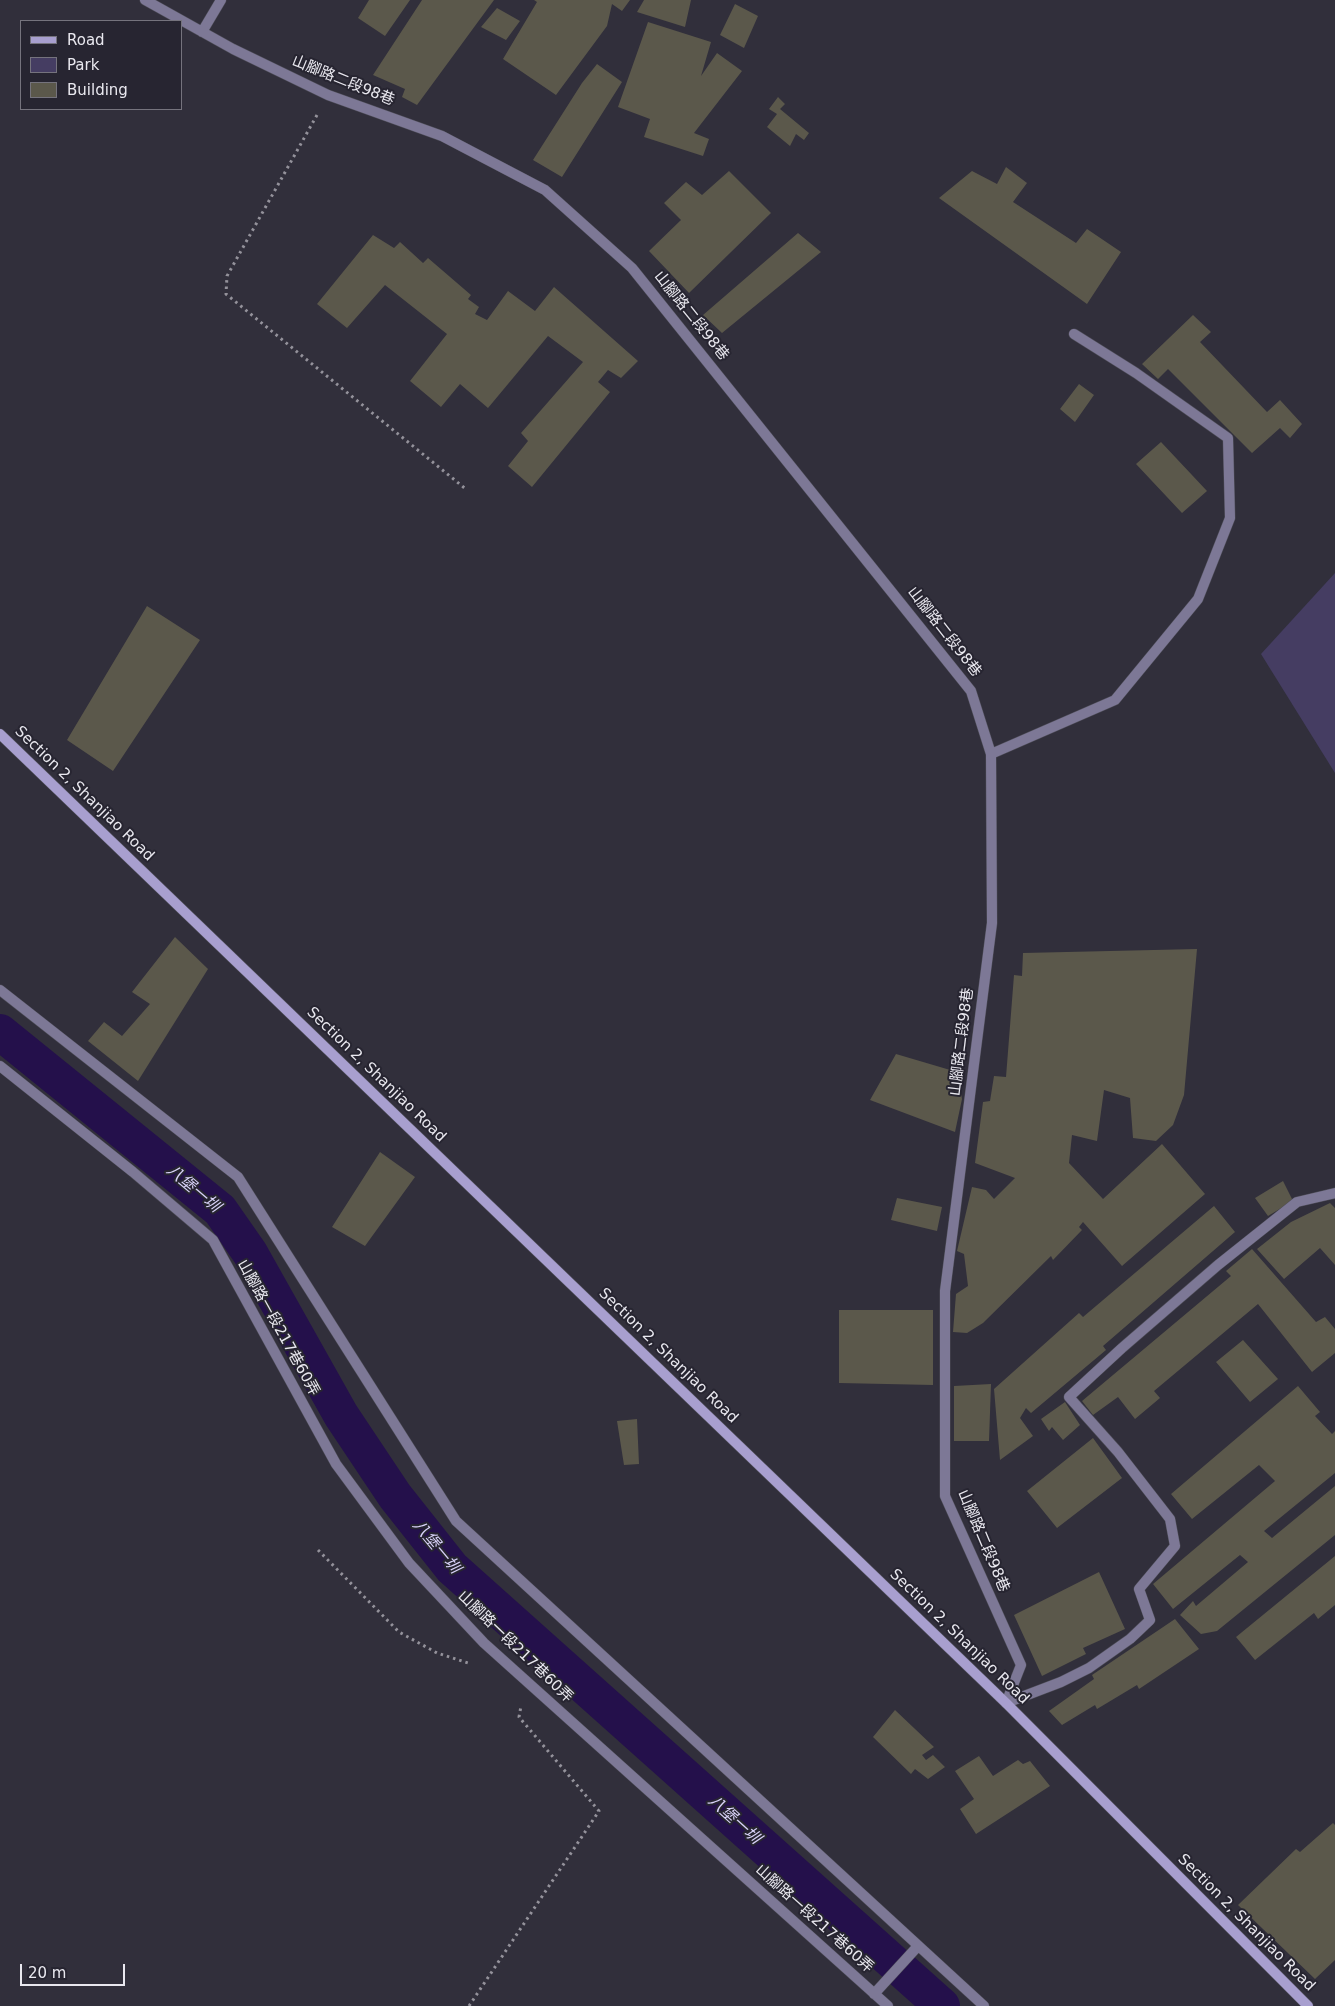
<!DOCTYPE html>
<html>
<head>
<meta charset="utf-8">
<style>
  body { margin:0 }
  #map { position:relative; width:1335px; height:2006px; overflow:hidden; background:#312f3b; font-family:"DejaVu Sans",sans-serif }
  canvas { display:block }
  .legend { position:absolute; left:20px; top:20px; width:162px; height:90px; box-sizing:border-box; background:#272531; border:1px solid #75737d; margin:0; padding:6px 9px; list-style:none; font-size:15px; color:#e9e8ef }
  .legend li { display:flex; align-items:center; gap:10px; height:25px }
  .legend b { width:25px; border:1px solid #75737d }
  .scale { position:absolute; left:20px; top:1964px; width:105px; height:22px; box-sizing:border-box; border:2px solid #e9e8ef; border-top:0; padding-left:6px; font-size:15px; line-height:18px; white-space:nowrap; color:#e9e8ef; -webkit-text-stroke:4px #272531; paint-order:stroke }
</style>
</head>
<body>
<div id="map">
<canvas width="1335" height="2006"></canvas>
<ul class="legend">
<li><b style="height:6px;background:#a89fcf"></b>Road</li>
<li><b style="height:14px;background:#453d62"></b>Park</li>
<li><b style="height:14px;background:#5b584b"></b>Building</li>
</ul>
<div class="scale">20 m</div>
</div>
<script>
const context = document.querySelector('canvas').getContext('2d');
context.lineJoin = 'round';
function fillPath(path, color) { context.fillStyle = color; context.fill(path, 'evenodd'); }
const poly = rows => new Path2D(rows.map(r => 'M' + r).join(''));
function trace(path, color, width, dash) { context.strokeStyle = color; context.lineWidth = width; context.lineCap = dash ? 'butt' : 'round'; context.setLineDash(dash || []); context.stroke(path); }
function label(font, color, halo, rows, align = 'center') {
  context.font = font + ' "DejaVu Sans","Noto Sans TC",sans-serif'; context.lineWidth = 4; context.setLineDash([]); context.textBaseline = 'middle'; context.strokeStyle = halo; context.fillStyle = color; for (const [text, x, y, turn = 0] of rows) {
    context.save(); context.translate(x, y); context.rotate((+turn || 0) * Math.PI / 180); context.textAlign = isNaN(turn) ? turn : align; if (halo) context.strokeText(text, 0, 0); context.fillText(text, 0, 0); context.restore();
  }
}
const green = poly([
  [1335,573,1335,773,1261,654]
]);
const canal = poly([
  [0,1032,220,1210,250,1253,341,1415,395,1496,452,1568,942,2006]
]);
const building = poly([
  [369,0,410,0,385,36,358,18],
  [422,0,494,0,417,105,402,97,405,89,373,75],
  [534,0,630,0,622,11,612,4,607,26,556,95,503,59,537,2],
  [644,0,691,0,685,27,637,12],
  [735,4,758,16,744,48,720,35],
  [497,8,520,21,506,40,481,27],
  [648,22,711,42,701,76,717,53,742,71,694,133,709,139,703,156,644,137,650,119,618,107],
  [597,64,622,82,562,177,533,160,582,83],
  [778,97,785,104,780,109,809,133,804,140,796,134,790,146,767,127,777,114,769,109],
  [1006,167,1027,183,1013,202,1076,243,1087,229,1121,252,1087,304,939,198,972,171,997,184],
  [729,171,771,213,689,293,649,251,681,220,664,203,686,182,702,195],
  [798,233,821,252,722,333,703,315],
  [373,235,394,248,400,242,423,263,428,258,471,295,468,299,479,307,475,314,487,320,508,291,535,311,554,287,638,361,621,378,608,370,598,382,610,392,532,487,508,466,528,441,521,433,583,362,548,336,488,408,460,384,441,407,410,381,447,334,385,285,347,328,317,304],
  [1193,315,1211,332,1200,342,1267,412,1280,400,1302,424,1290,438,1280,428,1252,453,1168,369,1158,379,1142,364],
  [1079,384,1094,395,1075,422,1060,409],
  [1161,442,1207,491,1182,513,1136,464],
  [147,606,200,640,113,771,67,740],
  [175,937,208,969,138,1081,88,1041,104,1022,122,1036,150,1004,132,992],
  [1197,949,1184,1095,1173,1125,1156,1141,1133,1138,1130,1098,1104,1090,1097,1141,1072,1135,1069,1163,1103,1199,1162,1144,1205,1194,1122,1266,1083,1222,1079,1227,1082,1230,1053,1260,1051,1256,983,1323,967,1333,953,1332,956,1294,968,1286,964,1254,957,1251,972,1187,986,1190,994,1199,1015,1178,975,1163,983,1102,990,1101,994,1076,1006,1077,1014,975,1022,976,1023,953],
  [896,1054,957,1072,962,1099,955,1132,870,1100],
  [380,1152,415,1177,365,1246,332,1227],
  [1283,1181,1293,1201,1268,1216,1255,1198],
  [897,1198,942,1207,937,1231,891,1220],
  [1330,1203,1335,1208,1335,1265,1320,1248,1284,1279,1257,1249,1291,1222],
  [1214,1206,1235,1232,1103,1346,1106,1350,1031,1413,1026,1408,1020,1418,1033,1436,1000,1460,994,1389,1079,1313,1083,1317],
  [1252,1249,1316,1322,1325,1317,1335,1329,1335,1353,1312,1372,1258,1304,1154,1391,1160,1398,1135,1419,1118,1397,1093,1415,1082,1401,1231,1276,1226,1271],
  [839,1310,933,1310,933,1385,839,1383],
  [1243,1340,1278,1379,1250,1402,1216,1362],
  [991,1384,989,1441,954,1441,954,1386],
  [1298,1386,1320,1412,1315,1416,1332,1434,1335,1431,1335,1473,1264,1531,1272,1538,1335,1486,1335,1535,1217,1631,1201,1634,1180,1615,1193,1601,1196,1606,1248,1562,1240,1555,1173,1609,1153,1584,1275,1481,1259,1465,1192,1519,1171,1494],
  [1065,1402,1080,1425,1063,1440,1052,1427,1049,1431,1041,1419],
  [637,1419,639,1464,624,1465,617,1421],
  [1093,1438,1122,1478,1057,1528,1027,1491],
  [1335,1556,1335,1605,1318,1619,1314,1613,1255,1660,1236,1637],
  [1099,1572,1125,1629,1083,1648,1086,1654,1042,1676,1014,1615],
  [1175,1619,1199,1649,1139,1689,1137,1685,1097,1709,1095,1705,1062,1725,1049,1711,1094,1679,1092,1675],
  [895,1710,934,1747,922,1755,926,1760,933,1755,945,1767,928,1779,915,1769,911,1774,873,1737],
  [979,1756,993,1776,1018,1760,1023,1764,1030,1761,1050,1786,976,1834,960,1809,974,1799,955,1771],
  [1333,1823,1335,1825,1335,1960,1315,1979,1238,1905,1296,1849,1300,1852]
]);
const path = poly([
  [317,115,227,276,226,294,467,490],
  [318,1550,399,1632,437,1653,468,1663],
  [469,2006,599,1811,519,1717,521,1706]
]);
const lane = poly([
  [145,0,233,49,328,95,442,136,545,190,632,268,971,691,991,754,992,923,945,1291,945,1496,1021,1665,1006,1703],
  [202,32,221,0],
  [991,754,1115,700,1198,599,1230,518,1228,438,1136,373,1074,334],
  [0,990,238,1177,456,1521,984,2006],
  [0,1066,133,1172,213,1240,336,1464,409,1563,484,1643,888,2006],
  [1006,1703,1061,1682,1089,1668,1130,1639,1150,1620,1139,1589,1175,1546,1170,1519,1118,1452,1069,1397,1122,1348,1218,1265,1297,1202,1335,1193],
  [874,1994,918,1946]
]);
const secondary = poly([
  [0,734,1006,1703,1308,2006]
]);
const streetNames = [
  ["山腳路二段98巷",343,81,22],
  ["山腳路二段98巷",691,316,51],
  ["山腳路二段98巷",944,632,52],
  ["Section 2, Shanjiao Road",84,794,44],
  ["山腳路二段98巷",962,1042,-83],
  ["Section 2, Shanjiao Road",376,1075,44],
  ["山腳路一段217巷60弄",278,1328,61],
  ["Section 2, Shanjiao Road",668,1356,44],
  ["山腳路二段98巷",983,1541,67],
  ["Section 2, Shanjiao Road",959,1637,44],
  ["山腳路一段217巷60弄",515,1647,44],
  ["山腳路一段217巷60弄",814,1919,42],
  ["Section 2, Shanjiao Road",1246,1923,45]
];
const waterNames = [
  ["八堡一圳",193,1189,40],
  ["八堡一圳",436,1547,50],
  ["八堡一圳",734,1820,42]
];
fillPath(green, '#453d62');
trace(canal, '#24104b', 36);
fillPath(building, '#5b584b');
trace(lane, '#4e4d58', 11);
trace(secondary, '#4e4d58', 11);
trace(path, '#94929b', 3, [2.5, 4]);
trace(lane, '#7d7896', 10);
trace(secondary, '#a89fcf', 10);
label('15px', '#e9e8ef', '#272531', streetNames);
label('italic 16px', '#d9d3f9', '#272531', waterNames);
</script>
</body>
</html>
